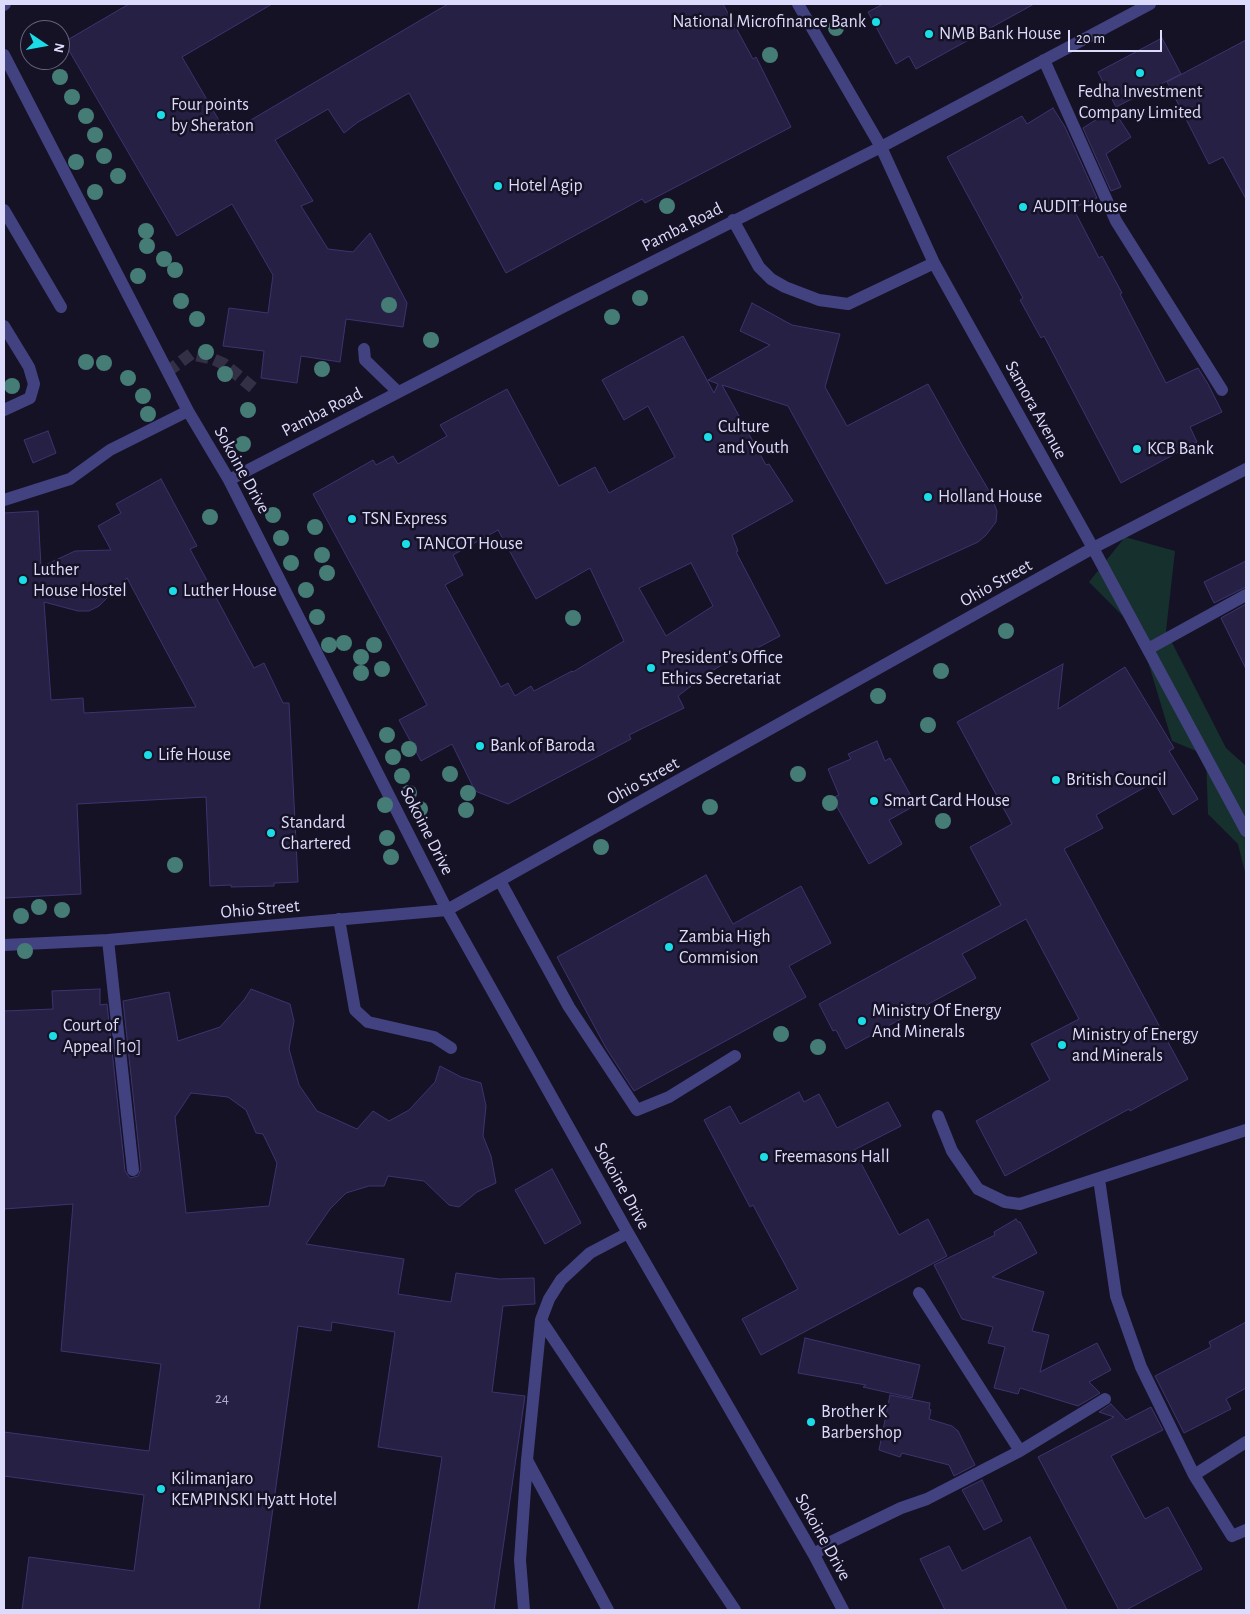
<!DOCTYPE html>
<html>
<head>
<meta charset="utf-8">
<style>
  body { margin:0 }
  #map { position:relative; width:1250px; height:1614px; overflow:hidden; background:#151226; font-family:"Alegreya Sans",sans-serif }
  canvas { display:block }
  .frame { position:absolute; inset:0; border:5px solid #dddbfb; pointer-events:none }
  .north { position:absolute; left:20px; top:20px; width:50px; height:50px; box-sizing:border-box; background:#151226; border:1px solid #65627b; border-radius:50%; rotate:102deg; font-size:14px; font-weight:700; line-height:20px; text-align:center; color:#dddbfb }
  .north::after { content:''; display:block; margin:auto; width:18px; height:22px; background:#1adde8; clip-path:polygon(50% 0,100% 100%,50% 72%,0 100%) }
  .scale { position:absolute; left:1068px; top:30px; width:94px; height:22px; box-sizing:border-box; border:2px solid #dddbfb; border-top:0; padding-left:6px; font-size:15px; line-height:18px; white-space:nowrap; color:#dddbfb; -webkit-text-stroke:4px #151226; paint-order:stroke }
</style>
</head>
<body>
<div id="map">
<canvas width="1250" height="1614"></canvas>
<div class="frame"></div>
<div class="north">N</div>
<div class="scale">20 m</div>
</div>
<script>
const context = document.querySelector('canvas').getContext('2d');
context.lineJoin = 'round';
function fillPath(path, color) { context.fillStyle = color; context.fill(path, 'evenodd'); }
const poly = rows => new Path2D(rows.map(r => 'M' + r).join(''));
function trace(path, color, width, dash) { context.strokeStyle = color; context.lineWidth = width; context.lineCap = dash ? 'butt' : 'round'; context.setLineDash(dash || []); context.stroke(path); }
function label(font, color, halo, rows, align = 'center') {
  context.font = font + ' "Alegreya Sans",sans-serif'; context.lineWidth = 5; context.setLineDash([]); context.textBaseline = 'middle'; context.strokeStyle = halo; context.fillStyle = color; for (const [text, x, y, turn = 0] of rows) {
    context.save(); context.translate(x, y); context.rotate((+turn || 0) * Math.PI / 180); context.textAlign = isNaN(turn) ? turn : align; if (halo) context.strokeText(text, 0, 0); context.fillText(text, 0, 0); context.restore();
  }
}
const green = poly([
  [1125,537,1175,551,1166,631,1226,748,1246,766,1246,876,1238,844,1208,814,1206,755,1172,741,1139,632,1089,582]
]);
const building = poly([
  [129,4,272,4,182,57,227,134,448,4,723,4,753,59,756,57,791,127,645,203,642,199,506,273,409,93,358,122,344,133,328,109,275,140,313,201,301,206,328,249,353,252,370,233,407,303,403,327,346,319,340,362,301,356,297,383,261,378,264,351,223,346,229,308,268,313,273,275,232,204,177,236,64,42,129,4],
  [883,4,1034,4,916,69,909,56,896,64,868,12,883,4],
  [1162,38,1181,74,1116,107,1098,72,1162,38],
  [1246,40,1246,199,1223,157,1209,164,1167,82,1246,40],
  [1053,108,1065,127,1097,198,1073,208,1099,258,1102,256,1122,293,1120,294,1166,383,1198,368,1208,384,1222,412,1190,427,1197,442,1121,483,1044,336,1041,338,1020,300,1023,298,947,157,1022,116,1027,124,1053,108],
  [1113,109,1131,137,1106,154,1121,187,1111,191,1083,128,1113,109],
  [752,303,792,325,840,334,825,387,847,426,928,384,966,452,988,489,997,511,996,522,986,535,978,542,886,584,788,406,722,385,766,465,769,464,793,501,732,535,738,551,736,552,780,636,740,657,739,654,704,676,678,696,684,708,629,735,631,739,508,804,475,791,452,744,421,761,399,720,427,705,313,494,373,460,376,465,393,456,398,464,447,436,440,425,507,389,559,486,595,467,609,493,675,457,648,406,624,420,602,380,683,336,714,393,718,384,708,380,770,345,740,331,752,303],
  [498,530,536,599,590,568,624,641,573,672,572,671,534,691,531,686,515,696,508,683,501,687,445,585,463,575,453,555,498,530],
  [691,563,713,606,666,636,639,588,691,563],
  [48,431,56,453,33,463,24,440,48,431],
  [161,479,197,546,190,549,254,668,264,663,283,703,289,703,298,882,274,883,274,886,231,887,231,885,210,886,206,797,77,804,81,894,4,898,4,513,38,511,41,567,75,551,111,550,98,526,121,513,116,504,161,479],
  [127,578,196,707,84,713,83,698,51,700,44,602,78,611,89,611,99,606,127,578],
  [1246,561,1246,587,1214,603,1204,582,1246,561],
  [1246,604,1246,669,1221,618,1246,604],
  [1063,664,1058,709,1125,667,1174,748,1169,751,1198,799,1173,815,1154,782,1096,815,1103,828,1064,849,1188,1079,1130,1111,1129,1109,1005,1176,976,1121,1050,1080,1031,1044,1079,1019,1026,919,962,954,976,978,846,1049,836,1030,833,1031,819,1004,1001,905,970,847,1012,824,957,722,1063,664],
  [877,741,885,761,890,758,916,805,889,820,902,844,869,864,832,798,839,795,828,769,851,759,848,754,877,741],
  [706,875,733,924,801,886,831,943,789,966,806,997,634,1091,606,1048,557,957,706,875],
  [100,989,100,1005,107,1004,125,1171,130,1178,138,1176,141,1169,123,1001,169,992,178,1041,220,1027,244,1000,251,989,290,1004,294,1021,289,1049,299,1085,317,1111,357,1129,373,1111,389,1121,409,1110,435,1082,440,1066,461,1077,481,1083,486,1106,483,1136,491,1156,496,1183,477,1192,459,1207,449,1205,424,1181,388,1176,384,1186,369,1186,346,1193,330,1209,306,1244,404,1259,398,1294,451,1302,456,1273,499,1279,534,1278,535,1304,503,1306,492,1392,525,1396,494,1610,418,1610,442,1457,378,1447,395,1332,332,1322,331,1331,298,1326,259,1610,22,1610,29,1557,134,1571,144,1495,4,1476,4,1432,149,1451,161,1364,61,1351,73,1204,4,1209,4,1011,53,1009,52,991,100,989],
  [191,1093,228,1097,246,1110,256,1133,263,1134,277,1163,269,1206,186,1213,175,1117,191,1093],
  [799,1092,804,1102,819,1094,837,1128,888,1102,901,1126,854,1150,899,1235,928,1219,947,1256,761,1355,742,1319,798,1289,753,1205,750,1207,704,1120,730,1106,740,1124,799,1092],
  [552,1169,581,1223,545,1244,515,1190,552,1169],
  [1016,1219,1018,1222,1020,1222,1037,1253,992,1277,1044,1292,1032,1331,1049,1335,1040,1372,1097,1343,1111,1370,1089,1382,1100,1393,1078,1406,1020,1388,1018,1394,994,1388,1005,1347,988,1343,993,1327,962,1319,934,1265,995,1235,994,1232,1016,1219],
  [1246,1322,1246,1388,1226,1399,1231,1409,1184,1433,1155,1376,1211,1347,1209,1342,1246,1322],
  [805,1338,920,1365,912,1398,863,1387,866,1385,798,1373,805,1338],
  [890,1395,930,1403,929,1409,931,1410,929,1419,952,1426,958,1431,975,1465,954,1476,949,1465,902,1453,900,1457,879,1450,890,1395],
  [1111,1404,1126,1420,1151,1407,1163,1430,1111,1456,1145,1519,1168,1507,1202,1569,1126,1610,1119,1610,1038,1457,1114,1417,1099,1412,1111,1404],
  [982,1480,1002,1521,984,1530,962,1490,982,1480],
  [1030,1537,1067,1610,945,1610,920,1559,949,1546,962,1571,1030,1537]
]);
const minorTunnel = poly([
  [167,372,191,354,213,359,224,364,257,391]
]);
const minor = poly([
  [798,4,881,147,934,263,1093,548,1246,831],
  [4,5,5,4],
  [4,55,188,411,229,480,447,910,628,1233,814,1555,843,1610],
  [1044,60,1116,221,1222,390],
  [4,210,61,307],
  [733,220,759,267,771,279,785,287,819,300,848,304,934,263],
  [4,326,29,367,34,384,30,398,4,410],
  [364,349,365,360,398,392],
  [229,480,563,307,881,147,1150,4],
  [4,500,70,479,110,450,188,411],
  [1148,649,1246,595],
  [500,881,569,1007,637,1110,669,1097,735,1056],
  [339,919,355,1010,368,1022,434,1037,451,1048],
  [108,940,133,1170],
  [4,945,108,940,447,910,1093,548,1246,469],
  [938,1116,952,1151,978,1189,1005,1202,1020,1204,1246,1130],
  [1099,1179,1116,1296,1141,1367,1194,1475,1232,1536,1246,1530],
  [919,1293,1020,1451],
  [541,1320,735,1610],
  [527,1460,608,1610],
  [1194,1475,1246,1442],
  [814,1555,831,1542,901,1508,927,1499,1020,1451,1105,1399],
  [524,1610,520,1560,527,1460,541,1320,549,1299,561,1280,590,1253,628,1233]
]);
const trees = [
  [836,28],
  [770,55],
  [60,77],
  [72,97],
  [86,116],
  [95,135],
  [104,156],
  [76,162],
  [118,176],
  [95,192],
  [667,206],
  [146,231],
  [147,246],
  [164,259],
  [175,270],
  [138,276],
  [640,298],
  [181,301],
  [389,305],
  [612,317],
  [197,319],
  [431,340],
  [206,352],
  [86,362],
  [104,363],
  [322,369],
  [225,374],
  [128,378],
  [12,386],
  [143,396],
  [248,410],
  [148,414],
  [243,444],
  [273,515],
  [210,517],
  [315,527],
  [281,538],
  [322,555],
  [291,563],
  [327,573],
  [306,590],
  [317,617],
  [573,618],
  [1006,631],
  [344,643],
  [329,645],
  [374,645],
  [361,657],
  [382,669],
  [941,671],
  [361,673],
  [878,696],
  [928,725],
  [387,735],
  [409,749],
  [393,757],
  [450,774],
  [798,774],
  [402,776],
  [409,793],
  [468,793],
  [830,803],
  [385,805],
  [710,807],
  [420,809],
  [466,810],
  [943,821],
  [387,838],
  [601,847],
  [391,857],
  [175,865],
  [39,907],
  [62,910],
  [21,916],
  [25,951],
  [781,1034],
  [818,1047]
];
const markers = [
  [876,22,5,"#1adde8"],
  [929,34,5,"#1adde8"],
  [1140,73,5,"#1adde8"],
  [161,115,5,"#1adde8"],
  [498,186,5,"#1adde8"],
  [1023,207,5,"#1adde8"],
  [708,437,5,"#1adde8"],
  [1137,449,5,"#1adde8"],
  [928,497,5,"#1adde8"],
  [352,519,5,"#1adde8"],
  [406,544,5,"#1adde8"],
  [23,580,5,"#1adde8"],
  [173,591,5,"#1adde8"],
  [651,668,5,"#1adde8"],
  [480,746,5,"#1adde8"],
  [148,755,5,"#1adde8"],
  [1056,780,5,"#1adde8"],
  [874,801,5,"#1adde8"],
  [271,833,5,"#1adde8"],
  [669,947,5,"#1adde8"],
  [862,1021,5,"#1adde8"],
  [53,1036,5,"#1adde8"],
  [1062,1045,5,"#1adde8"],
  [764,1157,5,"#1adde8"],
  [811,1422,5,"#1adde8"],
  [161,1489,5,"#1adde8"]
];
const numberNames = [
  ["24",222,1398]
];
const poiNames = [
  ["National Microfinance Bank",866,22,"right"],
  ["NMB Bank House",939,34],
  ["Fedha Investment",1140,92,"center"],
  ["Company Limited",1140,113,"center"],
  ["Four points",171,105],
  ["by Sheraton",171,126],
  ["Hotel Agip",508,186],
  ["AUDIT House",1033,207],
  ["Culture",718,427],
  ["and Youth",718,448],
  ["KCB Bank",1147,449],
  ["Holland House",938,497],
  ["TSN Express",362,519],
  ["TANCOT House",416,544],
  ["Luther",33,570],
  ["House Hostel",33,591],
  ["Luther House",183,591],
  ["President's Office",661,658],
  ["Ethics Secretariat",661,679],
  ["Bank of Baroda",490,746],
  ["Life House",158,755],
  ["British Council",1066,780],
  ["Smart Card House",884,801],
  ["Standard",281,823],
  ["Chartered",281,844],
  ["Zambia High",679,937],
  ["Commision",679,958],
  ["Ministry Of Energy",872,1011],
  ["And Minerals",872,1032],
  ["Court of",63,1026],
  ["Appeal [10]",63,1047],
  ["Ministry of Energy",1072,1035],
  ["and Minerals",1072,1056],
  ["Freemasons Hall",774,1157],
  ["Brother K",821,1412],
  ["Barbershop",821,1433],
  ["Kilimanjaro",171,1479],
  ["KEMPINSKI Hyatt Hotel",171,1500]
];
const streetNames = [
  ["Pamba Road",682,227,-27],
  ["Samora Avenue",1036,410,61],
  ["Pamba Road",322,412,-27],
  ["Sokoine Drive",242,470,61],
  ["Ohio Street",996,583,-29],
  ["Ohio Street",643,781,-29],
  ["Sokoine Drive",427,831,63],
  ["Ohio Street",260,909,-5],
  ["Sokoine Drive",622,1186,61],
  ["Sokoine Drive",823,1537,61]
];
fillPath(green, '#16302e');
fillPath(building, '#262045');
trace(building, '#3d346f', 1);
trace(minorTunnel, '#333046', 12, [12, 6]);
trace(minor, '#424281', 12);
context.fillStyle = '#457d76';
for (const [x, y] of trees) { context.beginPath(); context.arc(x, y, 8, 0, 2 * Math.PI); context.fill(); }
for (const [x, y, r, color] of markers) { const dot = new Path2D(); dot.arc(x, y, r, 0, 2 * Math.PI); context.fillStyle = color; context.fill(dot); trace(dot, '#151226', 2); }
label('15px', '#afacce', null, numberNames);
label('18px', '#dddbfb', '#151226', poiNames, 'left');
label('18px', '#dddbfb', '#151226', streetNames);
</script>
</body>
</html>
